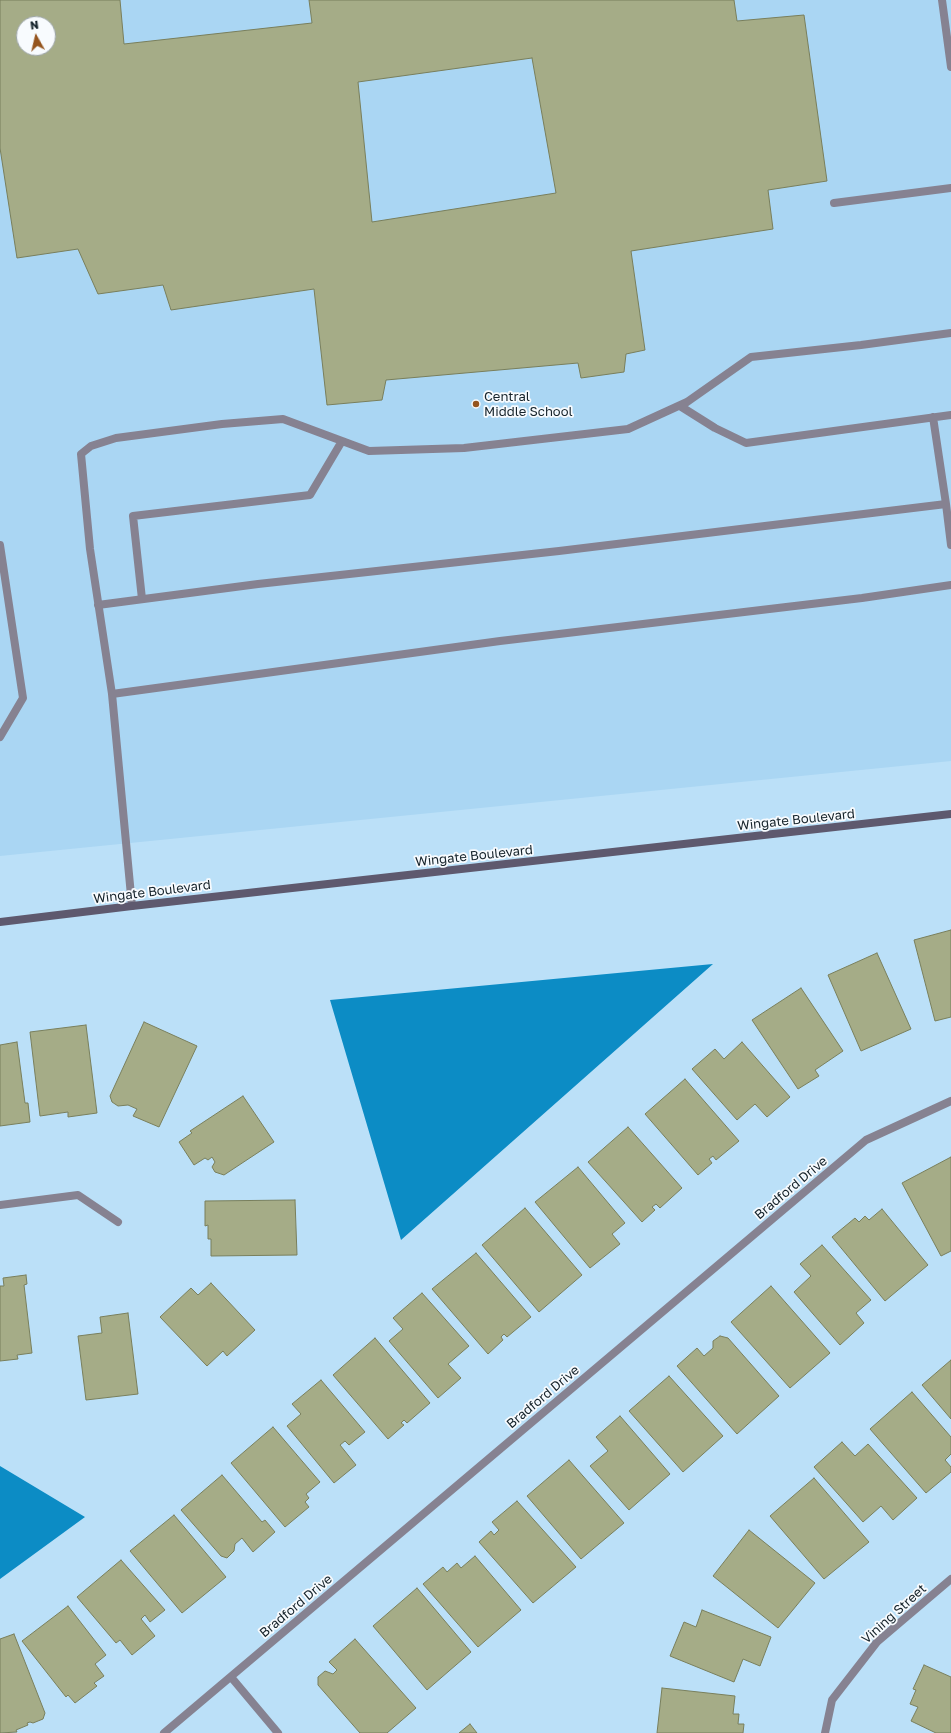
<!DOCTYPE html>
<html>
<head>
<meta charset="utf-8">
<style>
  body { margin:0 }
  #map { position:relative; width:951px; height:1733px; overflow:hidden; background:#bbe0f8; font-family:"Golos Text",sans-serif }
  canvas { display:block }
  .north { position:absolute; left:16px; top:16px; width:40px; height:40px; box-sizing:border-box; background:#f8fbfe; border:1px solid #9da5aa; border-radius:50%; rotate:352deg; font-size:11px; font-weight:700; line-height:16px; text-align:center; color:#15232b }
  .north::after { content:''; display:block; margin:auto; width:14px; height:18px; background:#95551f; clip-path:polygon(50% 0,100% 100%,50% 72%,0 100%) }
</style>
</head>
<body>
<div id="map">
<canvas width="951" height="1733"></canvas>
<div class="north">N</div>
</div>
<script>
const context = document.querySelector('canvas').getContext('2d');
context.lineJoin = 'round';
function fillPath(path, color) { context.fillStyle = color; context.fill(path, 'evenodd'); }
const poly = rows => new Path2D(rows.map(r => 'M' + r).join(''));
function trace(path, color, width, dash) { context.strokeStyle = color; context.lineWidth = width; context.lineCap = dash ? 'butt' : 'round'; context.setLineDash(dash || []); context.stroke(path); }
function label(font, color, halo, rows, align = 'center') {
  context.font = font + ' "Golos Text",sans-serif'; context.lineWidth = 3.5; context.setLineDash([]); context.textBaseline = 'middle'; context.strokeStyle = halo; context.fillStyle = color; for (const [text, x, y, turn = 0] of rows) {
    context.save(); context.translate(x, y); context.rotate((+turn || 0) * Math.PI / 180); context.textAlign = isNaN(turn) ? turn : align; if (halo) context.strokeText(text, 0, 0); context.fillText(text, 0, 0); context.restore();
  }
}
const built = poly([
  [0,0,951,0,951,761,0,856],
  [24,24,48,24,48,48,24,48]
]);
const water = poly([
  [713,964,401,1240,330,1000],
  [0,1466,85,1517,0,1579]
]);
const building = poly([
  [0,0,120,0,124,44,312,23,309,0,734,0,737,21,804,15,827,181,768,190,773,229,631,251,645,350,626,354,624,372,581,378,578,363,386,380,382,400,327,405,314,289,171,310,163,285,98,294,78,249,17,258,0,148,0,0],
  [24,24,48,24,48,48,24,48,24,24],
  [532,58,556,193,372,222,358,82,532,58],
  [951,930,951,1017,935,1021,914,940,951,930],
  [877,953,911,1029,861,1051,828,975,877,953],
  [801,988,843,1051,815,1070,819,1076,798,1089,752,1020,801,988],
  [144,1022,197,1046,159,1127,133,1116,137,1109,128,1105,118,1106,112,1102,110,1096,144,1022],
  [86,1025,97,1113,68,1117,68,1112,40,1116,30,1032,86,1025],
  [17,1042,25,1103,28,1103,30,1122,0,1126,0,1045,17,1042],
  [742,1042,790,1097,767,1117,755,1104,737,1120,692,1069,715,1049,724,1059,742,1042],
  [685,1079,739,1141,716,1160,713,1156,709,1159,712,1163,698,1175,645,1114,685,1079],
  [243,1096,274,1142,224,1175,215,1172,212,1167,215,1162,212,1157,208,1160,205,1158,194,1165,179,1142,192,1133,190,1131,243,1096],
  [628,1127,682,1188,660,1208,656,1204,652,1207,655,1210,642,1222,588,1162,628,1127],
  [951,1157,951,1251,941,1256,902,1183,951,1157],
  [578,1167,625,1223,612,1234,620,1244,590,1268,535,1202,578,1167],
  [295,1200,297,1255,211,1256,211,1239,208,1239,208,1225,205,1226,205,1201,295,1200],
  [525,1208,582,1275,539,1312,482,1245,525,1208],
  [882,1209,928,1265,885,1301,832,1237,855,1218,859,1222,865,1216,869,1220,882,1209],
  [822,1245,871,1300,856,1313,864,1323,840,1345,794,1292,811,1276,800,1264,822,1245],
  [476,1253,531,1317,507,1337,504,1334,501,1337,503,1340,488,1354,432,1289,476,1253],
  [26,1275,27,1284,24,1285,32,1353,17,1355,18,1359,0,1361,0,1286,4,1286,3,1278,26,1275],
  [211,1283,255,1330,227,1356,223,1351,207,1366,160,1317,191,1288,198,1295,211,1283],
  [771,1286,830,1353,790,1388,731,1322,771,1286],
  [422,1293,469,1346,448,1364,461,1378,438,1398,389,1341,403,1329,393,1318,422,1293],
  [128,1313,138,1394,86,1400,78,1336,102,1333,100,1317,128,1313],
  [720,1336,728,1338,779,1396,737,1434,677,1366,697,1348,704,1356,713,1348,713,1341,720,1336],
  [375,1338,430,1403,407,1423,404,1420,401,1423,404,1425,388,1439,333,1375,375,1338],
  [951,1360,951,1419,922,1385,951,1360],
  [669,1376,723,1436,683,1472,629,1411,669,1376],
  [321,1380,365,1432,349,1445,345,1441,340,1445,356,1465,334,1483,287,1426,301,1414,292,1404,321,1380],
  [912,1392,951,1437,951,1454,945,1460,951,1467,951,1472,926,1493,870,1429,912,1392],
  [620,1416,670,1474,629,1510,590,1466,608,1451,596,1437,620,1416],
  [273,1427,320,1482,306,1494,309,1498,305,1502,309,1507,285,1527,231,1463,273,1427],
  [842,1442,855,1456,868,1444,917,1498,893,1520,881,1506,863,1522,814,1467,842,1442],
  [569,1460,624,1523,581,1559,527,1496,569,1460],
  [222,1475,262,1522,265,1520,275,1532,253,1552,242,1538,235,1544,234,1551,227,1558,221,1556,181,1510,222,1475],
  [814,1478,869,1542,824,1579,770,1516,814,1478],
  [517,1501,576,1567,533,1603,479,1542,491,1531,494,1535,499,1530,492,1522,517,1501],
  [174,1515,226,1577,182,1613,130,1551,174,1515],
  [749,1530,815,1583,778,1628,713,1576,749,1530],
  [475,1556,521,1610,478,1647,423,1584,443,1567,447,1572,457,1563,461,1568,475,1556],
  [121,1560,165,1610,150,1622,145,1615,141,1619,155,1636,132,1655,120,1640,116,1643,77,1597,121,1560],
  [417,1588,471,1652,427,1690,373,1626,417,1588],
  [68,1606,106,1655,95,1664,104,1676,94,1683,97,1686,75,1703,68,1695,66,1697,22,1641,68,1606],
  [702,1610,771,1637,760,1666,743,1659,734,1682,670,1656,684,1622,696,1627,702,1610],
  [14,1634,45,1713,43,1719,33,1723,30,1722,27,1723,28,1725,16,1730,17,1732,0,1733,0,1639,14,1634],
  [355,1639,416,1708,387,1733,360,1733,318,1685,318,1677,325,1671,333,1674,337,1670,329,1662,355,1639],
  [924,1665,951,1677,951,1733,936,1733,911,1721,918,1707,910,1704,916,1690,913,1689,924,1665],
  [662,1688,735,1696,733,1714,739,1714,738,1724,744,1724,743,1733,657,1733,662,1688],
  [470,1724,477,1733,459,1733,470,1724]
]);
const lane = poly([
  [942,0,951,67],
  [834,203,951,188],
  [680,406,715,428,746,443,951,415],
  [946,504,951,545],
  [0,545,23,698,0,737],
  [142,599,133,516,310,495,342,441],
  [98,605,258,584,559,551,946,504,933,417],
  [112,694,500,641,862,598,951,585],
  [132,906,112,694,90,549,81,454,91,446,116,438,222,424,283,419,369,451,464,448,628,429,687,402,751,357,861,345,951,333]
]);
const street = poly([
  [0,1205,78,1195,118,1222],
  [231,1677,278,1733],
  [164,1733,866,1140,951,1101],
  [825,1733,832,1700,877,1642,951,1579]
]);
const secondary = poly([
  [0,922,132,906,951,814]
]);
const markers = [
  [476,404,4,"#95551f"]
];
const poiNames = [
  ["Central",484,397],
  ["Middle School",484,412]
];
const streetNames = [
  ["Wingate Boulevard",796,820,-6],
  ["Wingate Boulevard",474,856,-6],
  ["Wingate Boulevard",152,892,-7],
  ["Bradford Drive",791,1188,-40],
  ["Bradford Drive",543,1397,-40],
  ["Bradford Drive",296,1606,-40],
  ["Vining Street",894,1614,-42]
];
fillPath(built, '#aad6f3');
fillPath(water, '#0c8cc5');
fillPath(building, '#a5ac87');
trace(building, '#797f5c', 1);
trace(lane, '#868291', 8);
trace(street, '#868291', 8);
trace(secondary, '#5e596e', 8);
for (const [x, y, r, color] of markers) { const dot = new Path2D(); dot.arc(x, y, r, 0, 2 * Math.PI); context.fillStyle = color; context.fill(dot); trace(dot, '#f8fbfe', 1.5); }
label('13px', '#15232b', '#f8fbfe', poiNames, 'left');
label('13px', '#15232b', '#f8fbfe', streetNames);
</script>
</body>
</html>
